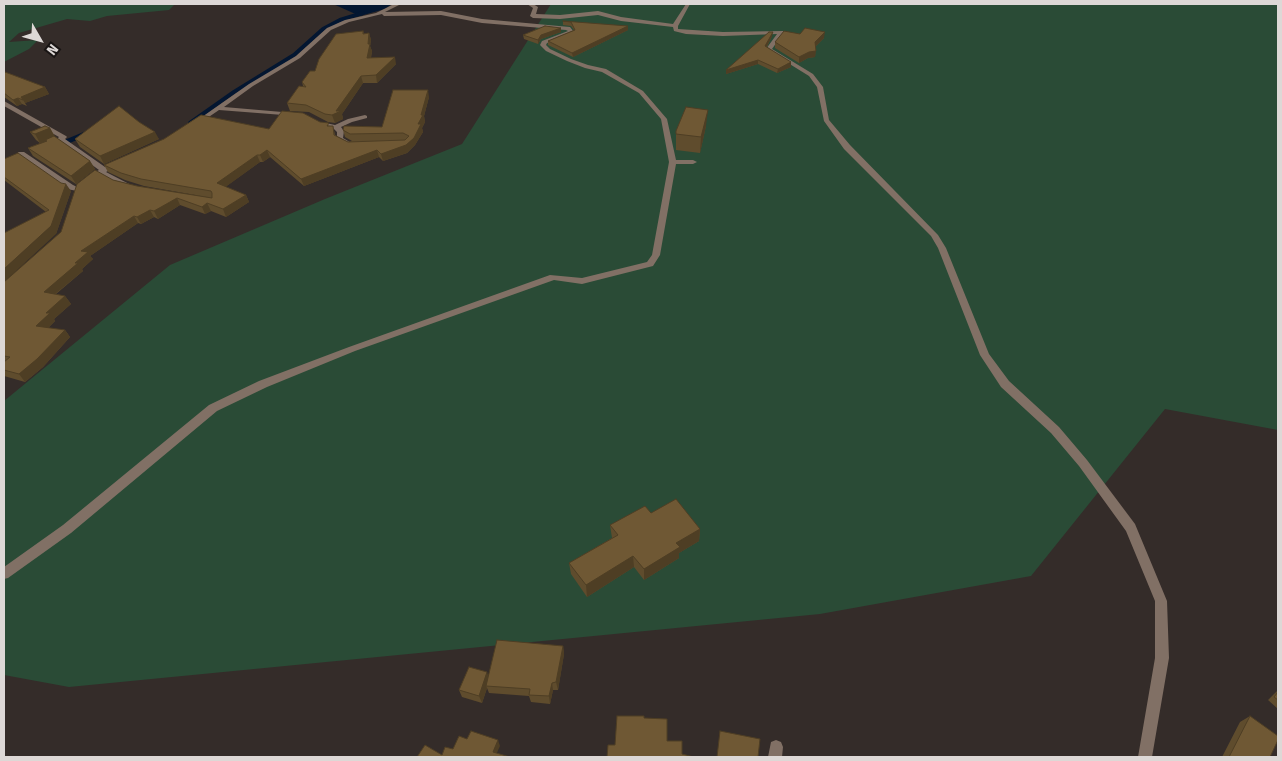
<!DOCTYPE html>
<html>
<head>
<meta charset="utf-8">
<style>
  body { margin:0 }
  #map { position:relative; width:1282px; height:761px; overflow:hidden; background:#342c29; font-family:"Fira Sans",sans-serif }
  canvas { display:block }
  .frame { position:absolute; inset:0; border:5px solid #ddd8d6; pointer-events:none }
  .north { position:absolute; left:15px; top:15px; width:50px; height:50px; -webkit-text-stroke:4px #191514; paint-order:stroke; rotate:128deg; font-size:14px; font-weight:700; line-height:20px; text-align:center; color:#ddd8d6 }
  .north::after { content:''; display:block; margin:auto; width:18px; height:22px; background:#ddd8d6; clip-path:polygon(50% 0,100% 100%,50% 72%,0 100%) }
</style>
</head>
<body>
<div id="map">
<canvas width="1282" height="761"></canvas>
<div class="frame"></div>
<div class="north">N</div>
</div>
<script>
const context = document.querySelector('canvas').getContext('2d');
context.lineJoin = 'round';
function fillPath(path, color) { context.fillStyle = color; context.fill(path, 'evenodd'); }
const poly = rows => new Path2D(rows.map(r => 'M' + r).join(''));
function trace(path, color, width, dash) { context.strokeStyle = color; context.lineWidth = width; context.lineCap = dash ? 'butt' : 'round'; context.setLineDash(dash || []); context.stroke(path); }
const green = poly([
  [4,4,175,4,169,10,107,16,90,21,67,19,19,33,9,42,38,40,29,49,4,62],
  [551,4,1278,4,1278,430,1165,409,1031,576,820,614,69,687,4,675,4,401,170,265,325,199,462,144]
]);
const water = poly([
  [333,4,392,4,385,9,360,16]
]);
const streamFar1 = poly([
  [190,123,234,92,294,55,323,29,340,20,363,13]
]);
const stream = poly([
  [61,144,85,134]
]);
const street = poly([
  [394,4,401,4,385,12,441,11,482,19,570,27,574,32,573,33,547,43,546,45,550,49,571,59,588,65,606,69,643,91,667,119,676,160,693,160,697,162,693,164,676,164,660,255,653,266,582,284,554,280,355,351,267,387,217,411,71,533,8,578,4,579,4,567,63,525,209,405,259,381,349,347,550,275,582,278,647,262,652,255,669,162,661,119,639,93,602,72,585,68,567,61,546,51,540,45,542,41,568,31,566,30,482,23,441,15,384,16,382,14,349,22,331,30,300,58,253,86,224,107,294,113,296,114,296,116,219,110,197,125,192,124,249,84,296,56,327,28,345,20,376,13,394,4],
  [527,4,533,4,538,7,536,14,560,15,598,11,621,17,673,24,686,4,690,4,678,26,678,29,723,32,783,31,784,32,772,49,813,74,823,87,829,120,850,145,938,235,946,248,989,354,1009,381,1059,427,1087,460,1135,524,1167,601,1169,658,1152,757,1138,757,1155,658,1155,601,1126,531,1079,466,1051,433,1001,387,980,355,938,248,931,236,844,149,824,121,817,87,809,76,767,50,766,49,777,34,723,36,686,34,674,31,673,27,621,21,598,15,560,19,533,18,530,16,533,8,527,4],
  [4,101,66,136,67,137,65,139,105,167,114,161,120,161,120,165,106,172,133,186,129,188,126,188,101,175,92,181,86,181,86,177,99,170,58,140,57,139,59,137,4,106,4,101],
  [365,115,367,116,367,118,352,122,341,127,344,131,343,138,353,144,349,146,337,140,337,132,334,129,318,124,321,122,335,125,348,119,365,115],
  [18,152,24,152,73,185,81,189,77,191,67,189,18,156,18,152],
  [776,740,781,742,783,747,782,757,768,757,771,742,776,740]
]);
const wall = poly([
  [563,21,628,30,573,57,548,45,548,41,574,30,571,26,563,25],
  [561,28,561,32,541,39,538,44,524,39,523,35],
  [363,31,364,34,369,33,371,40,370,46,372,51,371,58,396,64,377,83,363,83,342,114,343,119,335,123,328,122,309,112,290,111,287,103,303,86,302,82],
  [800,34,824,38,816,46,815,57,808,58,799,63,775,48,775,42],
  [772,36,767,47,791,67,777,73,758,64,726,74,726,70],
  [4,75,45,87,49,94,25,103,27,106,22,104,17,106,4,97],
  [429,97,424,116,425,122,422,128,423,132,415,145,407,153,383,161,379,157,304,186,270,157,263,162,260,162,225,187,246,195,249,202,226,217,211,211,205,214,180,205,158,219,154,217,141,224,138,223,90,256,93,259,82,269,83,271,56,294,65,296,71,304,54,319,55,321,48,328,65,330,70,337,43,367,25,382,4,376,4,282,61,232,113,180,137,186,212,198,144,186,125,180,108,172,104,165,269,129,320,122,330,126,333,126,335,135,348,142,352,141,345,137,343,130,382,127],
  [139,122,159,139,104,164,80,147,75,139],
  [706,126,700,153,676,150,676,131],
  [50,128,55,137,90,161,95,169,76,184,33,156,28,148,46,141,45,141,40,143,36,140,30,132],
  [4,159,71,191,56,234,46,212,4,180],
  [651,513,700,529,699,541,679,553,679,558,644,580,634,567,587,597,571,574,569,563,612,538,610,525],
  [563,646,564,654,558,690,553,690,550,704,531,702,529,696,489,693,487,688,482,703,462,697,459,690,489,676],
  [1278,690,1278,709,1268,700],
  [1250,716,1270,757,1222,757,1240,722]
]);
const shadedWall = poly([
  [628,26,628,30,573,57,572,53],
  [561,28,561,32,541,39,538,44,538,40,541,35],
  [773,32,772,36,765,50,765,46],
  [825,32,824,38,814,48,815,42],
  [369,33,371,40,370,46,372,51,369,66,367,58],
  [816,51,815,57,808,58,799,63,799,57,809,52],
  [395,57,396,64,377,83,376,75],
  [758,60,758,64,726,74,726,70],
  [791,62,791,67,777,73,778,69],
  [361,76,363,83,342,114,343,119,335,123,332,115],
  [45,87,49,94,25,103,21,97],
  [428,90,429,97,424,116,425,122,422,128,423,132,415,145,407,153,383,161,381,154,406,145,418,124],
  [18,98,22,104,17,106,13,100],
  [708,110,706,126,700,153,701,137],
  [50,128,55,137,40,143,35,134],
  [155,132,159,139,104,164,100,156],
  [267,150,270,157,263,162,260,155],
  [377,150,379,157,304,186,301,179],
  [257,155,260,162,220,191,217,183],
  [90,161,95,169,76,184,71,176],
  [66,184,71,191,56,234,4,282,4,269,51,226],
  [246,195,249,202,226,217,223,209],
  [177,198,180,205,158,219,154,211],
  [207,203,211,211,205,214,202,207],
  [150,210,154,217,141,224,137,217],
  [134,216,138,223,90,256,93,259,82,269,83,271,49,299,44,292,75,263,81,251],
  [65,296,71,304,54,319,55,321,42,334,36,326,46,313],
  [65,330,70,337,43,367,25,382,19,374],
  [700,529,699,541,679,553,679,558,644,580,644,569,676,543],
  [633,556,634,567,587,597,586,585],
  [563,646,564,654,558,690,556,682],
  [487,672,490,680,486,686,487,688,482,703,479,696],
  [552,683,553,690,550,704,549,696],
  [498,740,500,746,495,757,493,752]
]);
const building = poly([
  [563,21,628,26,572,53,548,41,575,30,571,22,563,21],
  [545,26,561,28,541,35,538,40,523,35,545,26],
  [805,28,825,32,815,42,816,51,809,52,799,57,775,42,784,31,800,34,805,28],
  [363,31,363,34,369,33,368,44,370,44,367,58,395,57,376,75,361,76,336,111,341,111,332,115,325,114,306,105,287,103,299,86,306,87,302,82,310,71,315,71,319,59,336,34,363,31],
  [769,32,773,32,765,46,791,62,778,69,758,60,726,70,769,32],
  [5,72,45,87,21,97,23,100,18,98,13,100,4,93,4,75,5,72],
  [393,90,428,90,421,115,423,115,418,124,421,124,414,138,406,145,381,154,377,150,301,179,267,150,260,155,257,155,217,183,246,195,223,209,207,203,202,207,177,198,154,211,150,210,137,217,134,216,81,251,88,252,75,263,78,263,44,292,65,296,46,313,50,313,36,326,65,330,37,359,19,374,4,370,4,362,10,357,4,356,4,282,61,232,77,184,95,170,113,180,137,186,212,198,212,193,211,191,141,179,121,173,104,165,164,139,201,115,269,129,282,111,303,113,320,122,329,123,327,126,333,126,334,135,348,142,405,140,409,136,403,133,350,134,343,130,344,126,382,127,393,90],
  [119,106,139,122,155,132,100,156,75,139,119,106],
  [686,107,708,110,701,137,676,134,676,131,686,107],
  [45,126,50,128,35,134,30,132,45,126],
  [54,136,90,161,71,176,28,148,47,141,45,140,54,136],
  [18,153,61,183,66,184,51,226,4,269,4,233,49,210,4,177,4,159,18,153],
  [676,499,700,529,676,543,680,547,644,569,633,556,586,585,569,563,618,535,610,525,645,506,651,513,676,499],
  [497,640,563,646,556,682,552,683,549,696,529,695,530,689,486,686,497,640],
  [469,667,487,672,479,696,459,690,469,667],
  [1278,692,1278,700,1274,697,1278,692],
  [617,716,644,716,644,718,667,719,667,741,682,741,682,754,694,757,607,757,608,745,615,745,617,716],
  [1250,716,1278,736,1278,740,1270,757,1227,757,1229,757,1250,716],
  [471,731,498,740,493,752,510,757,417,757,425,745,442,755,445,747,453,749,459,736,467,739,471,731],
  [720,731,760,739,758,757,717,757,720,731]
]);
fillPath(green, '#2a4b36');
fillPath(water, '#031631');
trace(streamFar1, '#031631', 4);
trace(stream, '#031631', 5);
fillPath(street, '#817065');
fillPath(wall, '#5f4c2d');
fillPath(shadedWall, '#4e3e24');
fillPath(building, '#6f5834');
trace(building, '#4e3e24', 1);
</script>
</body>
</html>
